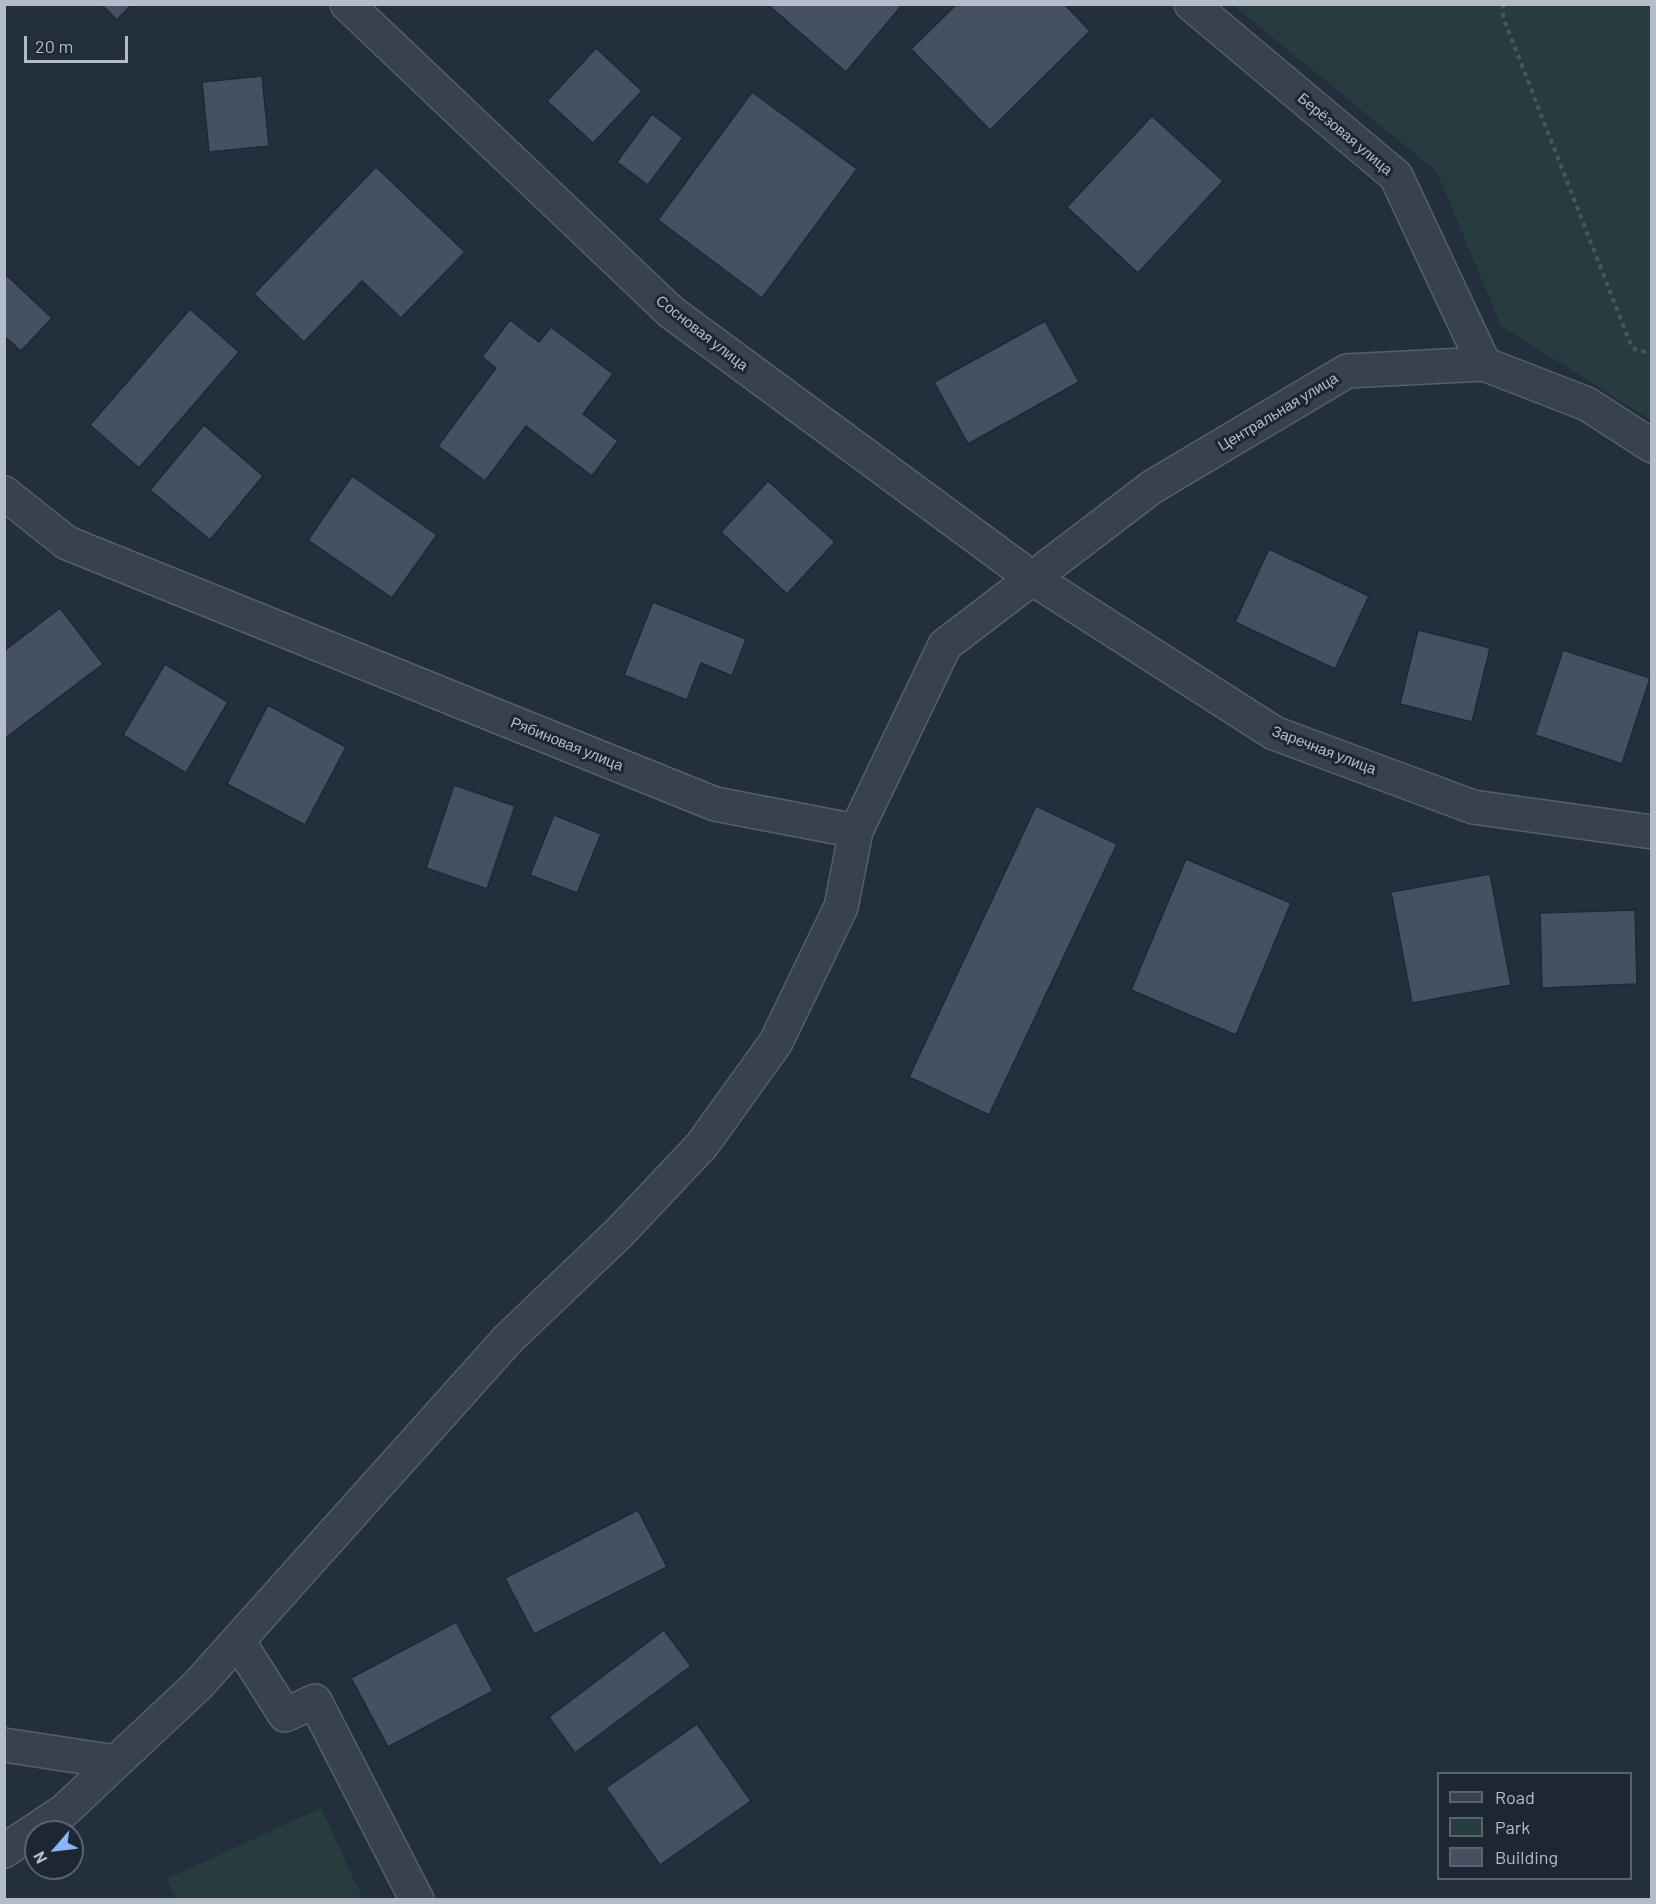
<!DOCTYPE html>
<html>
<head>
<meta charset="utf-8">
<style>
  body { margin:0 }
  #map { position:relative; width:1656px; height:1904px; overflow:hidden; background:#242f3e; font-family:Barlow,sans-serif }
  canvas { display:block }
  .frame { position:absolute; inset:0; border:6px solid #b4bcc9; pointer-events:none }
  .legend { position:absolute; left:1437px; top:1772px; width:195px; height:108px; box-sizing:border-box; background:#1d2633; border:2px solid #59626f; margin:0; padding:8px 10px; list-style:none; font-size:18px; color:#b4bcc9 }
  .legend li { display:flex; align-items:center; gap:12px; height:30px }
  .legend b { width:30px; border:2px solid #59626f }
  .north { position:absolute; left:24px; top:1820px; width:60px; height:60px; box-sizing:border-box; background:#1d2633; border:2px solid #59626f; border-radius:50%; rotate:242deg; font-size:16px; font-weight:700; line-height:24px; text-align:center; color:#b4bcc9 }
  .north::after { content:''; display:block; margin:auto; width:21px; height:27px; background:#8ab4f8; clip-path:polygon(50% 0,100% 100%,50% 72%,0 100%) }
  .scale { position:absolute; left:24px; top:36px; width:104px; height:27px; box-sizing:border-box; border:3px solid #b4bcc9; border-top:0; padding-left:8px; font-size:18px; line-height:21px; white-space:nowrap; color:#b4bcc9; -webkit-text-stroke:4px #1d2633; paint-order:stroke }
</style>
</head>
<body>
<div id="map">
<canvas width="1656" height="1904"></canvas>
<div class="frame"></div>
<ul class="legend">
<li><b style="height:8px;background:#38414e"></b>Road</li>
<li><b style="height:16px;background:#263c3f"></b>Park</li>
<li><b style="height:16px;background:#455162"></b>Building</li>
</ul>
<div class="north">N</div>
<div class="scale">20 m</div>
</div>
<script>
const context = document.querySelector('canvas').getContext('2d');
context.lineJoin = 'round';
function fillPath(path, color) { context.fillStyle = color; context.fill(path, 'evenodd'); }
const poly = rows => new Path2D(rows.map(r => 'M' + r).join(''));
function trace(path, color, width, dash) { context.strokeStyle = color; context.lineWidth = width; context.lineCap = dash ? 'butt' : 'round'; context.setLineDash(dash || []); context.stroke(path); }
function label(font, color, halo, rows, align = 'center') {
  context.font = font + ' Barlow,sans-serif'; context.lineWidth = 6; context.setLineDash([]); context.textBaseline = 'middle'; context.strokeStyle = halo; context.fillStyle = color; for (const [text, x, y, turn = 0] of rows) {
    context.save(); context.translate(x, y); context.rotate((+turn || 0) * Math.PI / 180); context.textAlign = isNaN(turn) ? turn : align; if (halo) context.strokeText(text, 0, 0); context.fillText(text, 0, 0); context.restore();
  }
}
const green = poly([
  [1233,5,1651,5,1651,420,1501,326,1437,172],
  [321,1808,363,1899,176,1899,167,1879]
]);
const building = poly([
  [101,4,132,4,117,20,101,4],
  [767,4,903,4,846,72,767,4],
  [957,4,1064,4,1090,31,990,130,911,49,957,4],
  [596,48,642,91,593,143,547,101,596,48],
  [262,76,269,146,209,152,202,82,262,76],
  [752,92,857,169,762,298,658,220,752,92],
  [652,114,683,138,648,185,617,162,652,114],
  [1152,116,1223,181,1138,273,1067,207,1152,116],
  [376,167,465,252,401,318,362,281,304,342,254,294,376,167],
  [4,273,52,318,21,351,4,336,4,273],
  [190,309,239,352,139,468,90,425,190,309],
  [510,320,539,342,551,327,613,374,583,414,618,441,592,476,526,426,485,481,438,446,496,368,482,357,510,320],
  [1045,321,1079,382,968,444,934,382,1045,321],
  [204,425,263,476,210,540,150,490,204,425],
  [352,476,437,535,392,598,308,540,352,476],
  [768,481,835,542,787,594,721,532,768,481],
  [1269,549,1369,596,1335,669,1235,622,1269,549],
  [653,602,746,639,732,676,701,663,687,700,624,675,653,602],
  [60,608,103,664,4,739,4,651,60,608],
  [1418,630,1490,648,1472,722,1400,704,1418,630],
  [1563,650,1650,678,1622,764,1535,735,1563,650],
  [165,664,228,702,186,773,123,735,165,664],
  [268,705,346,747,305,825,227,784,268,705],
  [454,785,515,806,487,889,426,868,454,785],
  [1036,806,1117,844,989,1115,909,1077,1036,806],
  [554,815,601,834,577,893,530,875,554,815],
  [1186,859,1291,903,1236,1035,1131,990,1186,859],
  [1490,874,1511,985,1412,1003,1391,892,1490,874],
  [1635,910,1637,984,1542,988,1540,913,1635,910],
  [638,1510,667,1567,534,1634,505,1578,638,1510],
  [456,1622,493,1691,388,1747,351,1678,456,1622],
  [664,1630,691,1666,575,1753,549,1717,664,1630],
  [697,1724,751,1801,660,1865,606,1788,697,1724]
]);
const path = poly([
  [1503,4,1503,17,1632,348,1652,354]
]);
const minor = poly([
  [347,4,671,312,1032,578,1274,733,1473,807,1652,832],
  [1191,4,1396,176,1484,364],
  [4,493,67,543,715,804,856,831,945,645,1152,487,1347,371,1484,364,1587,404,1652,446],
  [238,1641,285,1715,315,1701,417,1900],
  [4,1745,116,1762,198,1685,508,1339,620,1232,702,1145,776,1042,841,907,856,831],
  [4,1851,64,1811,116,1762]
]);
const streetNames = [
  ["Берёзовая улица",1345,134,40],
  ["Сосновая улица",702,333,38],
  ["Центральная улица",1278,412,-31],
  ["Рябиновая улица",567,744,22],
  ["Заречная улица",1324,750,21]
];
fillPath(green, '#263c3f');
fillPath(building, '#455162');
trace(building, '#1f2835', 1.5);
trace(minor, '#565f6c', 36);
trace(path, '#44595c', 4, [4.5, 4.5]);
trace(minor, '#38414e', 33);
label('15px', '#b4bcc9', '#1d2633', streetNames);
</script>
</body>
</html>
